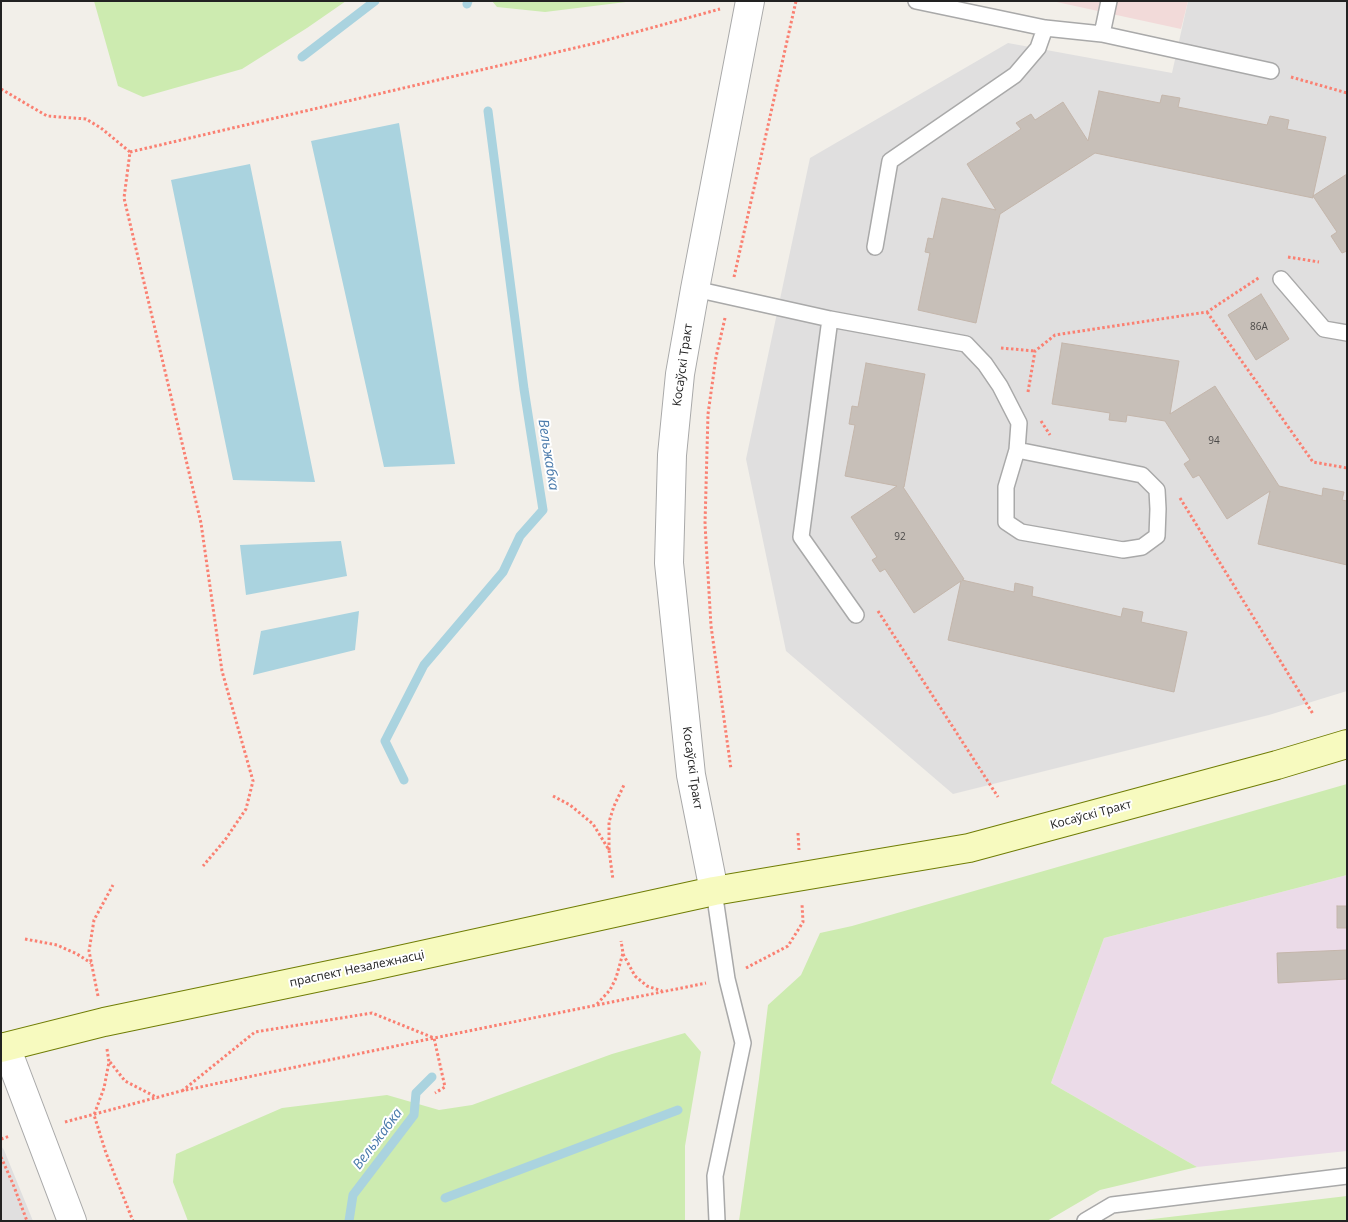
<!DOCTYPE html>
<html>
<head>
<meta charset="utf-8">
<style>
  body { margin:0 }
  #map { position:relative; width:1348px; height:1222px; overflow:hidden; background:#f2efe9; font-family:"Open Sans",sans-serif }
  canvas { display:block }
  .frame { position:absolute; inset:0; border:2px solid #222; pointer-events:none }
</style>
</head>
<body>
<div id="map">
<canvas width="1348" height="1222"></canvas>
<div class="frame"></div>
</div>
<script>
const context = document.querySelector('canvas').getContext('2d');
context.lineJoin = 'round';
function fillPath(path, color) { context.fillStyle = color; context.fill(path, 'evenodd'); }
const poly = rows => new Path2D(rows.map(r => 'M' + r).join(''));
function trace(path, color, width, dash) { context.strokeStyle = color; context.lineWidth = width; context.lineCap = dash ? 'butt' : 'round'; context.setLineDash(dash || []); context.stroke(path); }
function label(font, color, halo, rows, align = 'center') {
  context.font = font + ' "Open Sans",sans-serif'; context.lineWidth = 4; context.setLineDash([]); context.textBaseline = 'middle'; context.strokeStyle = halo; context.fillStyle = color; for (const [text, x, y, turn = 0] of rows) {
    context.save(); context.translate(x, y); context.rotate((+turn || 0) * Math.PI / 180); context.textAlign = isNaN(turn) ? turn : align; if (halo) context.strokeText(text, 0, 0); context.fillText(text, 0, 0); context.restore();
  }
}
const residential = poly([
  [1188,1,1347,1,1347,691,1269,715,953,794,786,651,746,459,810,158,1008,43,1172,73],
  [1,1146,4,1150,33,1221,1,1221]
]);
const commercial = poly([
  [1052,1,1188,1,1181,29]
]);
const industrial = poly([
  [1347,875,1347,1151,1197,1167,1051,1083,1104,938]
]);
const grass = poly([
  [94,1,346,1,307,28,242,69,143,97,118,86],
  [492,1,634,1,545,12,497,7],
  [1347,784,1347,875,1104,938,1051,1083,1197,1167,1100,1190,1047,1221,739,1221,759,1079,768,1005,801,975,820,933,852,926],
  [685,1033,701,1052,685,1146,685,1221,188,1221,173,1182,176,1154,282,1108,387,1095,439,1110,472,1105,612,1054],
  [1347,1196,1347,1221,1141,1221,1144,1220]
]);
const water = poly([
  [399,123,455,464,384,467,311,141],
  [250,164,315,482,233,480,171,180],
  [341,541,347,576,246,595,240,545],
  [359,611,355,650,253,675,261,631]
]);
const stream = poly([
  [467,4,468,1],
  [302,57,375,1],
  [404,780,385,741,424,665,503,572,520,536,543,510,524,389,488,111],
  [445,1198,678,1110],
  [349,1221,353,1195,414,1115,416,1093,432,1077]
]);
const building = poly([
  [1099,91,1160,103,1162,95,1180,98,1178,107,1267,125,1270,116,1289,120,1287,129,1326,137,1313,196,1347,174,1347,251,1342,253,1331,236,1337,232,1313,196,1313,198,1095,153,1000,214,976,323,918,310,930,253,925,252,928,238,933,239,942,198,996,210,967,164,1021,129,1016,123,1031,114,1035,120,1063,102,1088,141,1099,91],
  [1261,294,1289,339,1256,360,1228,315,1261,294],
  [1062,343,1179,361,1170,414,1215,386,1279,486,1322,496,1323,488,1344,492,1342,500,1347,501,1347,565,1258,544,1270,491,1227,519,1199,475,1193,478,1184,464,1190,460,1165,421,1127,415,1126,422,1109,420,1110,413,1052,404,1062,343],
  [866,363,925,374,904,487,903,487,964,579,962,580,1014,592,1015,583,1033,587,1032,596,1121,617,1123,608,1143,612,1141,622,1187,632,1174,692,948,640,961,581,914,613,885,569,880,572,872,560,877,557,851,517,897,486,845,476,855,425,849,424,852,406,858,407,866,363],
  [1337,906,1347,906,1347,928,1337,928,1337,906],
  [1347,950,1347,979,1278,983,1277,953,1347,950]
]);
const path = poly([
  [1291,77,1347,93],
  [1,89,47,116,86,119,101,128,130,152,124,198,201,523,222,671,253,781,246,809,225,840,203,866],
  [130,152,596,43,720,9],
  [1288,257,1319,262],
  [734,277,796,1],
  [1207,312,1313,462,1347,468],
  [725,318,716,357,708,414,705,524,711,626,731,769],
  [1001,348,1035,351],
  [1028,392,1035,351,1055,335,1207,312,1260,277],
  [1041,421,1050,435],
  [1180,498,1313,714],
  [878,611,998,797],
  [553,796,570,805,593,824,609,850,613,880],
  [798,833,799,850],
  [609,850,609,822,614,806,624,785],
  [25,939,57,945,77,954,91,963],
  [623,954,635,976,647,986,662,991],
  [746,968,788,946,803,922,802,904],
  [98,996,89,951,94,920,113,885],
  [597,1004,610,990,616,978,623,953,621,941],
  [107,1049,109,1062,104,1088,94,1115,106,1153,133,1221],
  [110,1062,125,1081,158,1098],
  [182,1091,255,1032,372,1013,434,1038,445,1087,435,1093],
  [65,1122,181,1091,434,1038,706,983],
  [1,1139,10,1136],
  [1,1157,13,1184,27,1221]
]);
const service = poly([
  [916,1,1045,28,1102,34,1271,71],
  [1102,34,1109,1],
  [875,247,890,161,1015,75,1038,48,1045,28],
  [1281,279,1324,329,1347,333],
  [695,289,830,319,966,344,985,364,1000,386,1019,423,1017,450,1142,475,1157,490,1158,509,1157,536,1142,547,1123,550,1021,532,1006,522,1006,487,1017,450],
  [830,319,801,537,856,615],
  [714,891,727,979,743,1043,715,1176,717,1221],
  [1085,1221,1112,1205,1347,1176]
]);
const minor = poly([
  [714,891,691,775,669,563,672,455,680,374,695,289,750,1]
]);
const tertiary = poly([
  [6,1047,72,1221]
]);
const secondary = poly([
  [1,1048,104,1022,363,968,714,891,969,848,1277,765,1347,744]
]);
const numberNames = [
  ["86А",1259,327],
  ["94",1214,441],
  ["92",900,537]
];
const streetNames = [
  ["Косаўскі Тракт",683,365,-82],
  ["Косаўскі Тракт",692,768,82],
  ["Косаўскі Тракт",1091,815,-15],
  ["праспект Незалежнасці",357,969,-12]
];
const waterNames = [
  ["Вельжабка",548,455,81],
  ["Вельжабка",378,1139,-53]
];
fillPath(residential, '#e0dfdf');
fillPath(commercial, '#f2dad9');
fillPath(industrial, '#ebdbe8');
fillPath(grass, '#cdebb0');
fillPath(water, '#aad3df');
trace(stream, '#aad3df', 9);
fillPath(building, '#c7bfb8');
trace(building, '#c4b6ab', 1);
trace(service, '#a9a9a9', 18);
trace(minor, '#a9a9a9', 30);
trace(tertiary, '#a9a9a9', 30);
trace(secondary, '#707d05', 30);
trace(path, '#fa8072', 3, [2.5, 2.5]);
trace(service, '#fff', 15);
trace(minor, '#fff', 28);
trace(tertiary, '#fff', 28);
trace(secondary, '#f7fabf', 28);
label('10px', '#4b4948', null, numberNames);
label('12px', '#222', '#fff', streetNames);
label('italic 14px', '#4a7aab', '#fff', waterNames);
</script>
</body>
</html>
